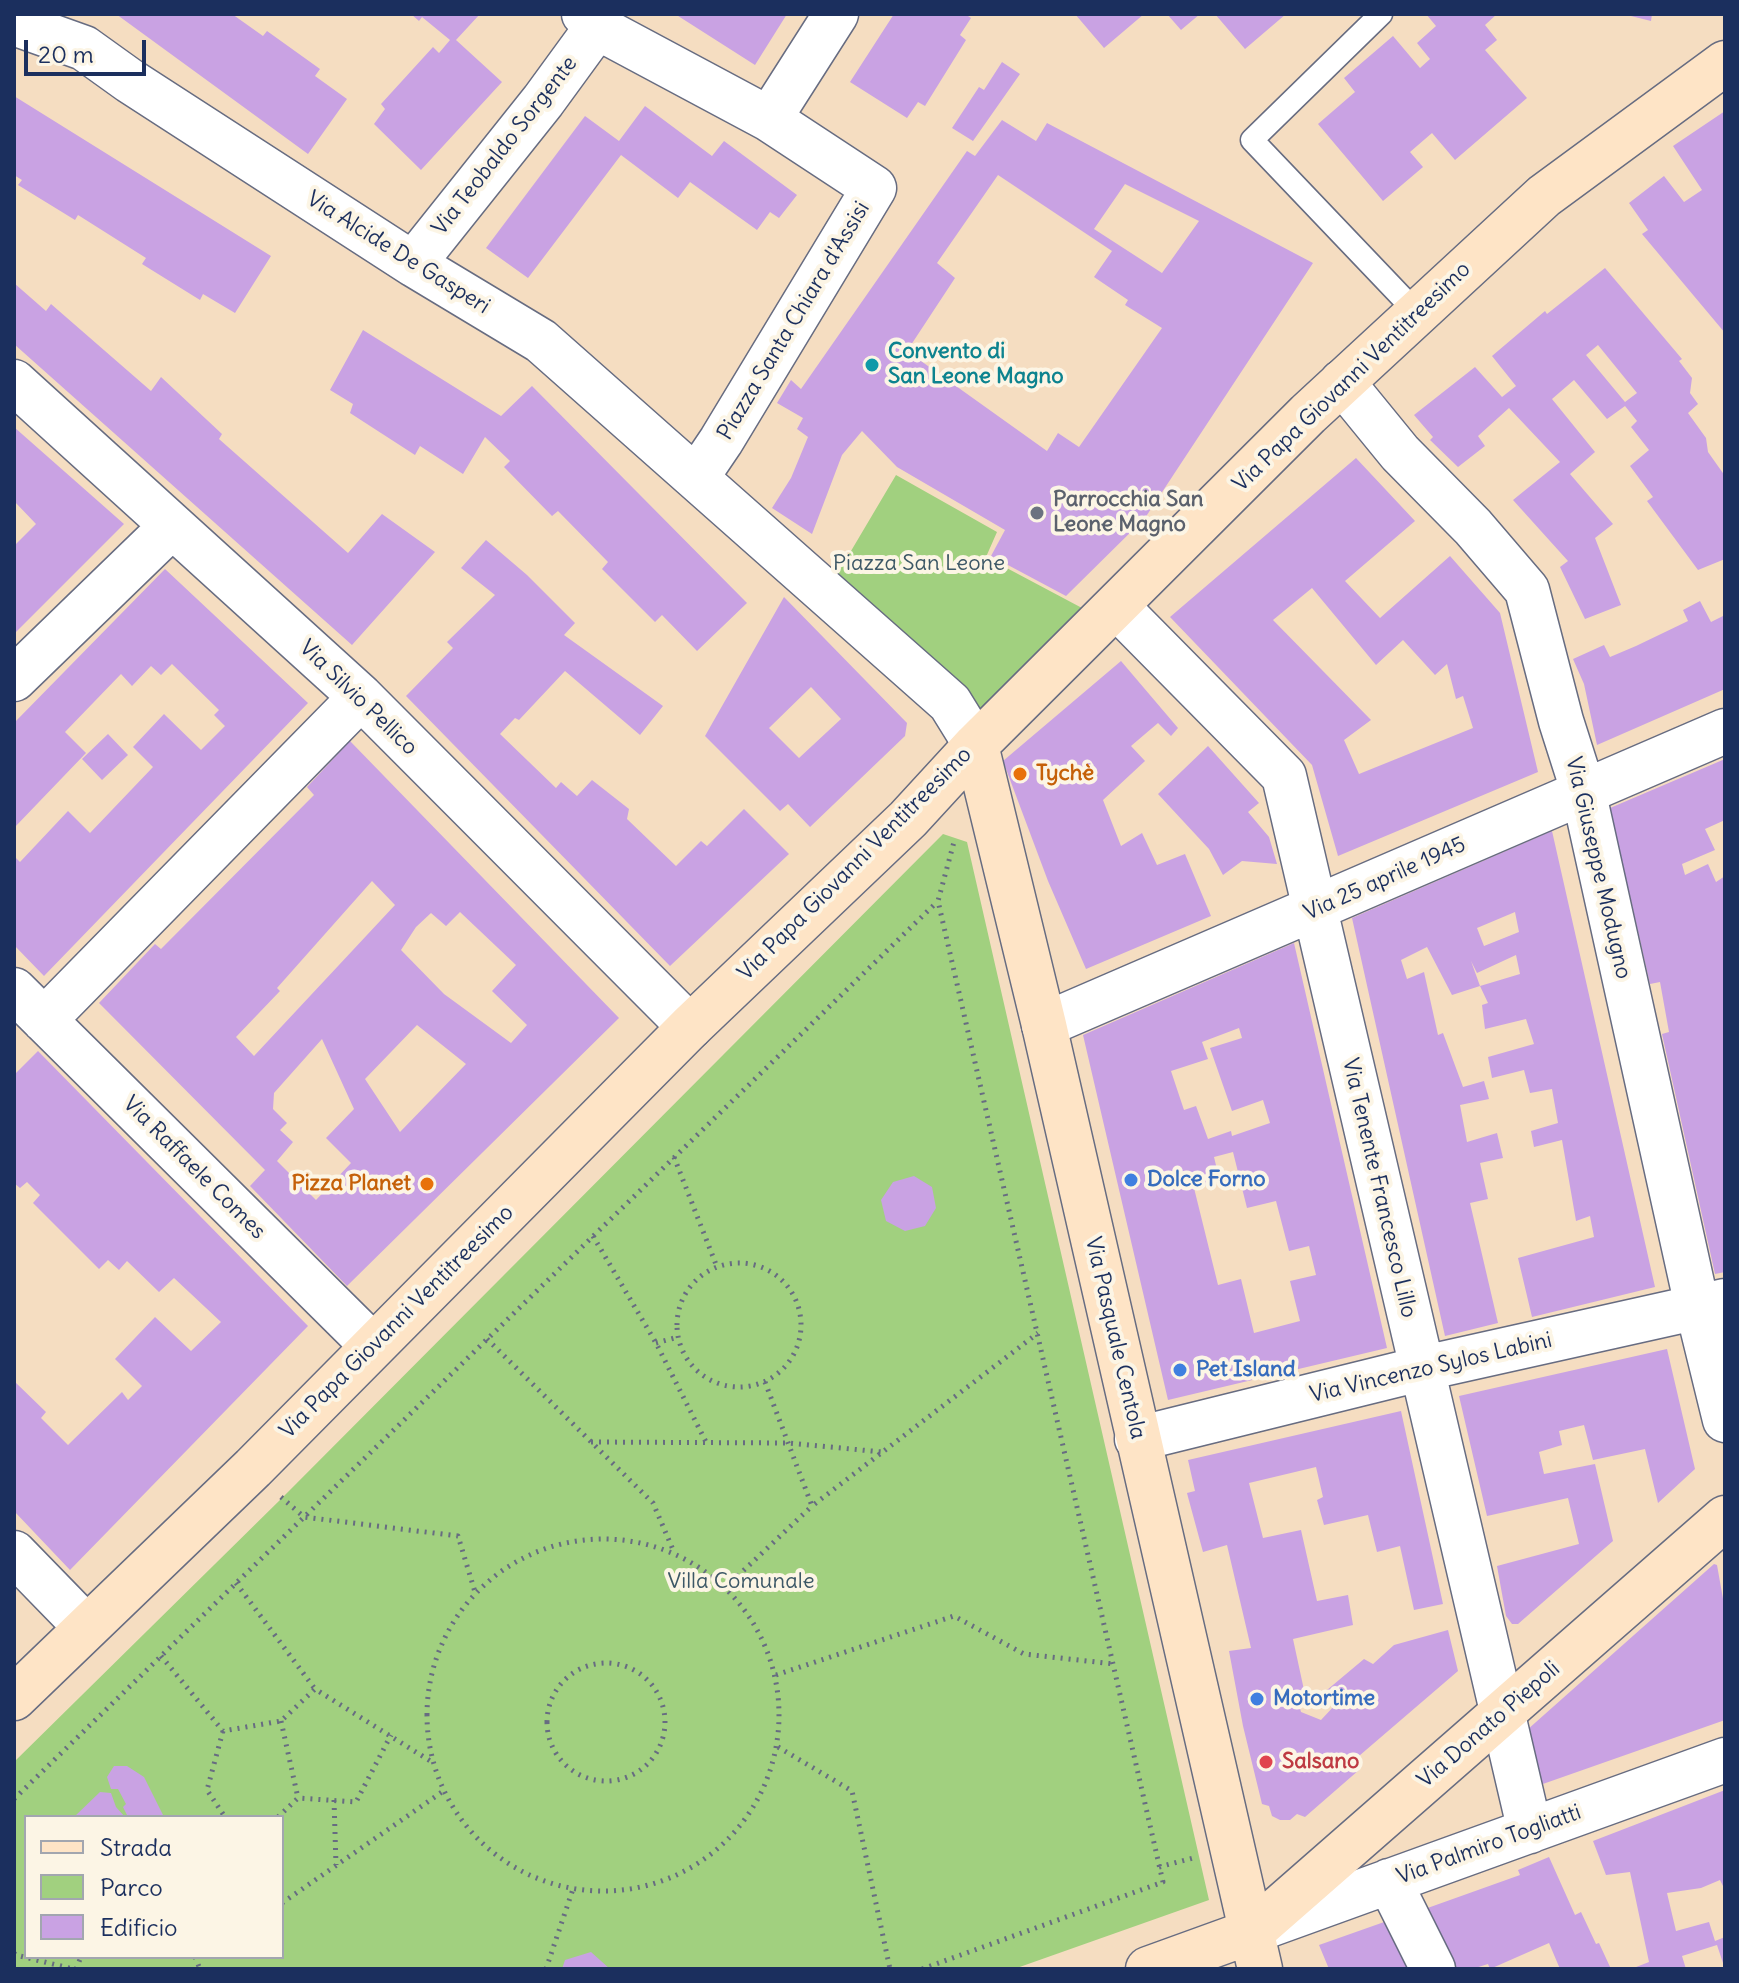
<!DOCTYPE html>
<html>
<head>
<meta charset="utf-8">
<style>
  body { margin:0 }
  #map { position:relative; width:1739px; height:1983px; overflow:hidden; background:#f5ddc1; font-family:Delius,sans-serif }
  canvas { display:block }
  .frame { position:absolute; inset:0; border:16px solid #1b2f5e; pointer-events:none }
  .legend { position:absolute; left:24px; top:1815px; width:260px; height:144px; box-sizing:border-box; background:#fcf5e5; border:2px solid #a2a6af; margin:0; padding:10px 14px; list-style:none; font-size:24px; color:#1b2f5e }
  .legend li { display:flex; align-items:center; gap:16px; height:40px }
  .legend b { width:40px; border:2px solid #a2a6af }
  .scale { position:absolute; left:24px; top:40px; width:122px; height:36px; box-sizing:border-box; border:4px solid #1b2f5e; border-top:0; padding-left:10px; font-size:24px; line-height:28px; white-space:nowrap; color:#1b2f5e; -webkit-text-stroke:6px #fcf5e5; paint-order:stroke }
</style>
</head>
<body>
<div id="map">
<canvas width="1739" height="1983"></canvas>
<div class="frame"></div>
<ul class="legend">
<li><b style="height:10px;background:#fee4c6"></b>Strada</li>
<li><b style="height:22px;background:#a1d07f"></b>Parco</li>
<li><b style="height:22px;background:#c9a2e3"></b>Edificio</li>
</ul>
<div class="scale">20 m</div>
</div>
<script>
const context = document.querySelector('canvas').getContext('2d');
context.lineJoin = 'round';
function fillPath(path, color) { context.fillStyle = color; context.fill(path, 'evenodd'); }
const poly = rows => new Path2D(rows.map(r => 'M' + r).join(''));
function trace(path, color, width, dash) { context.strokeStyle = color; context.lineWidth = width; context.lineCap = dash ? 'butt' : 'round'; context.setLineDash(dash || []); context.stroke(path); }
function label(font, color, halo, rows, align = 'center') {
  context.font = font + ' Delius,sans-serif'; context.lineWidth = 8; context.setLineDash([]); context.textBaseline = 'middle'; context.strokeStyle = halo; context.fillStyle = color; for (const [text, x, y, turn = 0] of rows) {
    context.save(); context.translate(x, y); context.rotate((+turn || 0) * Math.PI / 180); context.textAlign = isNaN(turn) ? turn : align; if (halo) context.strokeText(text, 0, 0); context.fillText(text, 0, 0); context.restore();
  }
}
const green = poly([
  [896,475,997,532,986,557,1082,608,985,713,835,578],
  [943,834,967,842,1209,1900,1014,1969,14,1969,14,1762,282,1498],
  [26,1817,282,1817,282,1957,26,1957]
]);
const building = poly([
  [116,14,232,14,263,36,267,31,320,69,315,76,347,99,308,154],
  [411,14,480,14,456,40,502,82,421,170,374,124,385,109,381,104,433,47,439,53,450,40,422,17,419,21],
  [675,14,787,14,755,65],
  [894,14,965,14,971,18,960,35,966,40,925,106,918,102,907,118,850,82],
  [1075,14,1144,14,1104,48],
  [1167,14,1200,14,1181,30],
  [1215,14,1286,14,1245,49],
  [1426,14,1497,14,1485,25,1497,40,1485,50,1527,98,1455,160,1432,133,1410,152,1423,167,1383,201,1318,124,1355,92,1344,78,1393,36,1420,68,1430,59,1417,43,1436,26],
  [1623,14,1652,14,1651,21],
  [1002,62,1020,74,973,141,952,128,979,87,984,90],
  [14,96,271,256,235,313,203,294,200,300,142,264,146,258,78,215,75,220,18,185,22,180,14,175],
  [645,106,712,156,724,141,797,195,779,218,770,212,757,230,690,182,678,198,621,155,528,278,486,248,585,116,619,141],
  [1725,111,1725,333,1642,234,1648,230,1629,203,1664,176,1684,202,1702,190,1673,146],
  [1002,120,1036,141,1047,123,1313,263,1145,518,1066,596,991,556,1005,530,897,467,862,431,842,455,812,534,772,508,791,478,808,437,797,429,803,418,777,403,791,380,801,389,967,151,975,156],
  [998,175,1112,251,1094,277,1128,300,1125,305,1162,328,1079,447,1058,433,1047,451,907,351,955,278,937,263],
  [1125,184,1199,221,1162,273,1094,229],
  [1605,268,1682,359,1679,361,1692,378,1690,393,1698,404,1688,413,1706,438,1708,452,1725,476,1725,559,1698,570,1647,501,1653,497,1630,466,1649,450,1631,427,1637,421,1625,406,1607,419,1574,380,1552,399,1595,452,1570,474,1613,524,1595,538,1621,605,1585,619,1560,567,1568,561,1513,500,1560,462,1509,408,1478,436,1485,446,1458,467,1430,440,1433,437,1414,415,1475,367,1502,397,1516,386,1492,356,1545,311,1547,314],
  [1598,345,1637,393,1625,402,1586,355],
  [14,283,46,311,51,304,151,391,161,377,222,434,219,439,348,553,382,514,435,552,352,645,14,344],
  [363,330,501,416,532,386,747,603,697,651,662,615,655,622,602,569,608,562,558,511,552,516,504,467,510,461,485,437,463,474,420,446,415,455,350,413,353,404,330,390],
  [14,427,124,524,14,634,14,546,36,524,14,501],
  [1356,458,1415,521,1345,581,1380,618,1450,556,1500,613,1538,772,1338,856,1312,765,1170,617],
  [1312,588,1376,665,1403,640,1435,675,1447,664,1456,699,1463,696,1473,728,1359,774,1344,740,1371,720,1273,620],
  [486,540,527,575,575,623,564,635,663,706,640,735,565,671,519,720,515,718,500,734,556,788,561,782,577,796,592,780,629,809,627,819,676,866,701,841,707,846,744,809,789,854,670,966,406,696,453,648,447,642,495,595,461,568],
  [165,569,308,703,44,976,14,945,14,856,20,862,68,811,90,833,153,767,133,747,164,714,201,750,225,726,214,715,219,710,172,664,161,675,151,666,132,686,121,674,65,732,86,753,14,828,14,723],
  [784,597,907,723,905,736,810,827,788,804,780,811,705,736],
  [811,687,841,719,799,758,769,728],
  [1700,601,1711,622,1725,615,1725,689,1597,745,1584,684,1573,659,1604,645,1610,657,1636,646,1688,621,1683,610],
  [1121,661,1178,728,1171,736,1158,723,1131,746,1145,761,1103,800,1121,846,1142,833,1157,865,1185,854,1211,916,1086,969,1048,881,1003,761],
  [108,734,128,755,102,780,82,759],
  [350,741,619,1018,347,1286,250,1186,265,1170,99,1003,155,944,161,949,314,795,307,787],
  [372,881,395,905,254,1056,236,1037,280,991,277,988],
  [460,912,516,965,492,991,527,1025,511,1043,444,994,401,950,416,927,431,913,446,926],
  [417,1025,466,1064,400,1132,365,1079],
  [322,1039,354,1109,326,1138,351,1163,316,1200,277,1161,293,1142,280,1130,287,1123,273,1109,274,1093],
  [1208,746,1259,803,1248,812,1269,837,1277,864,1242,861,1223,875,1209,849,1158,794],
  [1725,759,1725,820,1705,829,1715,850,1682,864,1685,875,1708,864,1716,882,1725,876,1725,968,1723,969,1725,980,1725,1272,1715,1274,1662,1034,1669,1032,1660,982,1650,984,1610,808],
  [1552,831,1655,1287,1532,1317,1518,1258,1594,1237,1590,1216,1576,1221,1562,1140,1534,1147,1531,1131,1558,1123,1552,1089,1530,1093,1524,1070,1492,1078,1488,1057,1534,1044,1526,1019,1485,1029,1482,1005,1488,1003,1480,986,1520,974,1516,955,1477,973,1471,961,1480,986,1452,995,1427,947,1401,960,1407,979,1424,972,1438,1035,1443,1033,1463,1087,1484,1081,1489,1099,1460,1105,1467,1142,1497,1133,1503,1158,1480,1163,1488,1199,1470,1203,1498,1323,1445,1336,1352,918],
  [1515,912,1519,932,1484,946,1477,928],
  [1294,943,1387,1348,1168,1400,1083,1035],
  [1239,1028,1242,1038,1210,1048,1232,1111,1263,1100,1270,1123,1232,1136,1231,1131,1208,1139,1196,1106,1184,1110,1171,1071,1208,1059,1202,1042],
  [1233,1152,1247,1208,1276,1201,1289,1251,1309,1246,1316,1275,1290,1281,1300,1321,1254,1333,1241,1279,1218,1285,1194,1188,1220,1182,1214,1157],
  [38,1051,308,1326,70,1570,14,1511,14,1381,46,1412,41,1418,68,1445,122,1392,128,1400,142,1386,115,1359,155,1317,191,1351,221,1322,174,1278,159,1292,127,1261,119,1270,108,1260,99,1269,33,1203,40,1195,27,1182,20,1188,14,1183,14,1075],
  [914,1176,932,1187,936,1208,925,1226,905,1231,886,1221,881,1200,893,1182],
  [1667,1349,1695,1469,1658,1503,1645,1449,1593,1460,1584,1425,1559,1431,1562,1445,1539,1452,1544,1474,1595,1464,1613,1541,1518,1624,1512,1624,1506,1616,1497,1566,1579,1544,1568,1498,1487,1516,1459,1396],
  [1401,1411,1443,1604,1414,1610,1400,1546,1377,1552,1368,1515,1324,1525,1317,1500,1323,1497,1316,1467,1249,1483,1263,1538,1301,1530,1317,1601,1348,1595,1353,1625,1293,1639,1304,1690,1296,1694,1301,1712,1321,1720,1335,1705,1331,1700,1334,1698,1327,1690,1364,1659,1373,1664,1394,1645,1448,1630,1458,1671,1352,1762,1359,1770,1305,1817,1297,1814,1290,1820,1280,1820,1272,1816,1269,1806,1262,1804,1243,1726,1229,1651,1251,1648,1227,1545,1203,1552,1188,1497,1187,1493,1195,1491,1188,1460],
  [1714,1564,1717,1565,1725,1610,1725,1720,1540,1785,1527,1730],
  [114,1766,127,1766,144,1777,164,1817,128,1817,123,1807,126,1804,118,1789,111,1789,107,1777],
  [1725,1790,1725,1890,1720,1880,1701,1888,1667,1893,1676,1931,1709,1922,1715,1941,1725,1937,1725,1969,1717,1945,1682,1956,1686,1969,1631,1969,1649,1962,1630,1872,1606,1875,1593,1841],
  [100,1792,111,1793,116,1807,125,1817,95,1815,74,1817],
  [1549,1857,1575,1915,1581,1912,1596,1944,1599,1943,1611,1969,1560,1969,1549,1943,1490,1969,1488,1964,1472,1969,1455,1969,1422,1910,1520,1875,1518,1870],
  [1387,1921,1413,1969,1329,1969,1319,1945],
  [591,1952,610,1969,562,1969,565,1960]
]);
const path = poly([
  [674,1157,717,1267],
  [593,1236,656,1343,706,1442],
  '677 1325a62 62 0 1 1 124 0a62 62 0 1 1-124 0Z',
  [487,1339,653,1503,674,1552],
  [656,1343,678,1337],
  [765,1382,812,1506,1038,1333],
  [591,1442,788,1443,882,1452],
  [281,1497,304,1517,458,1536,475,1592],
  '427 1715a176 176 0 1 1 352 0a176 176 0 1 1-352 0Z',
  [236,1583,315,1689],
  [726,1587,812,1506],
  [161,1656,223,1731,281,1721,315,1689,432,1762],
  '547 1722a59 59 0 1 1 118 0a59 59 0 1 1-118 0Z',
  [776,1675,954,1616,1024,1654,1114,1664],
  [281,1721,298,1798],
  [223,1731,207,1790,225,1817],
  [778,1747,852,1791,890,1969],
  [14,1799,937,902],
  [334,1800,336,1865],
  [278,1817,298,1798,356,1802,391,1735],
  [1159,1867,1193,1858],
  [282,1903,442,1792],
  [14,1953,16,1955,73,1969],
  [195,1957,200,1969],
  [76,1969,81,1957],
  [546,1969,573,1889],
  [922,1969,1163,1882,938,901,954,842]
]);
const lane = poly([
  [1381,14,1252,140,1417,313]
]);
const street = poly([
  [584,14,597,27,769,119,836,14],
  [14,23,84,48,130,81,413,264,541,341,950,703,976,745],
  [413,264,543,101,597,27],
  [14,382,361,697,690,1027],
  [1342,382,1400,453,1473,527,1527,590,1561,721,1583,790,1697,1306,1725,1420],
  [696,478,721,441,874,188,769,119],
  [1117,607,1284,776,1530,1831],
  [14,679,171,527],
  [14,990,373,1346],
  [44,1020,361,697],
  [1044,1025,1725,731],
  [1137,1439,1420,1369,1725,1301],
  [14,1553,86,1627],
  [1389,1881,1433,1969],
  [1255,1930,1725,1760]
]);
const secondary = poly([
  [976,745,1044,1025,1260,1969],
  [14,1698,253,1468,690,1027,908,819,976,745,1308,414,1544,196,1725,63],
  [1148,1969,1253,1931,1725,1518]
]);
const markers = [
  [872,365,8,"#0f9aa8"],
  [1037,513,8,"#6b7280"],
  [1020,774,8,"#e8710a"],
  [1131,1180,8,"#3f7fe0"],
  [427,1184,8,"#e8710a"],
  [1180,1370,8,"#3f7fe0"],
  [1257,1699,8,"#3f7fe0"],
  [1266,1762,8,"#e0444e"]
];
const streetNames = [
  ["Via Teobaldo Sorgente",505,146,-52],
  ["Via Alcide De Gasperi",398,253,32],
  ["Piazza Santa Chiara d'Assisi",794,321,-59],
  ["Via Papa Giovanni Ventitreesimo",1352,377,-44],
  ["Via Silvio Pellico",358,698,44],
  ["Via Papa Giovanni Ventitreesimo",855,864,-45],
  ["Via Giuseppe Modugno",1598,868,77],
  ["Via 25 aprile 1945",1385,879,-24],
  ["Via Raffaele Comes",194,1168,45],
  ["Via Tenente Francesco Lillo",1379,1188,77],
  ["Via Papa Giovanni Ventitreesimo",397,1322,-45],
  ["Via Pasquale Centola",1115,1338,77],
  ["Via Vincenzo Sylos Labini",1431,1368,-13],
  ["Via Donato Piepoli",1489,1725,-41],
  ["Via Palmiro Togliatti",1489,1845,-20]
];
const cultureNames = [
  ["Convento di",888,352],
  ["San Leone Magno",888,377]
];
const worshipNames = [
  ["Parrocchia San",1053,500],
  ["Leone Magno",1053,525]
];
const parkNames = [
  ["Piazza San Leone",919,564],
  ["Villa Comunale",741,1582]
];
const foodNames = [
  ["Tychè",1036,774],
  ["Pizza Planet",411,1184,"right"]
];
const shopNames = [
  ["Dolce Forno",1147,1180],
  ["Pet Island",1196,1370],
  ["Motortime",1273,1699]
];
const healthNames = [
  ["Salsano",1282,1762]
];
fillPath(green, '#a1d07f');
fillPath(building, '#c9a2e3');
trace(lane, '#676c81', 25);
trace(street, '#676c81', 47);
trace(secondary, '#676c81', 47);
trace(path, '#676c81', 5, [2, 6]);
trace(lane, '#fff', 22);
trace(street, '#fff', 44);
trace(secondary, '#fee4c6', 44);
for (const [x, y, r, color] of markers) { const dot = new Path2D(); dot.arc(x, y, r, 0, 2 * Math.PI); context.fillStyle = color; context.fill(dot); trace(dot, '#fcf5e5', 3); }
label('22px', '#1b2f5e', '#fcf5e5', streetNames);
label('bold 22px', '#0d838f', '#fcf5e5', cultureNames, 'left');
label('bold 22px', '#5b616d', '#fcf5e5', worshipNames, 'left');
label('22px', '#3c5766', '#fcf5e5', parkNames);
label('bold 22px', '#c56008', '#fcf5e5', foodNames, 'left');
label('bold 22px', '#366cbe', '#fcf5e5', shopNames, 'left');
label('bold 22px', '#be3a42', '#fcf5e5', healthNames, 'left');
</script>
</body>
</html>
